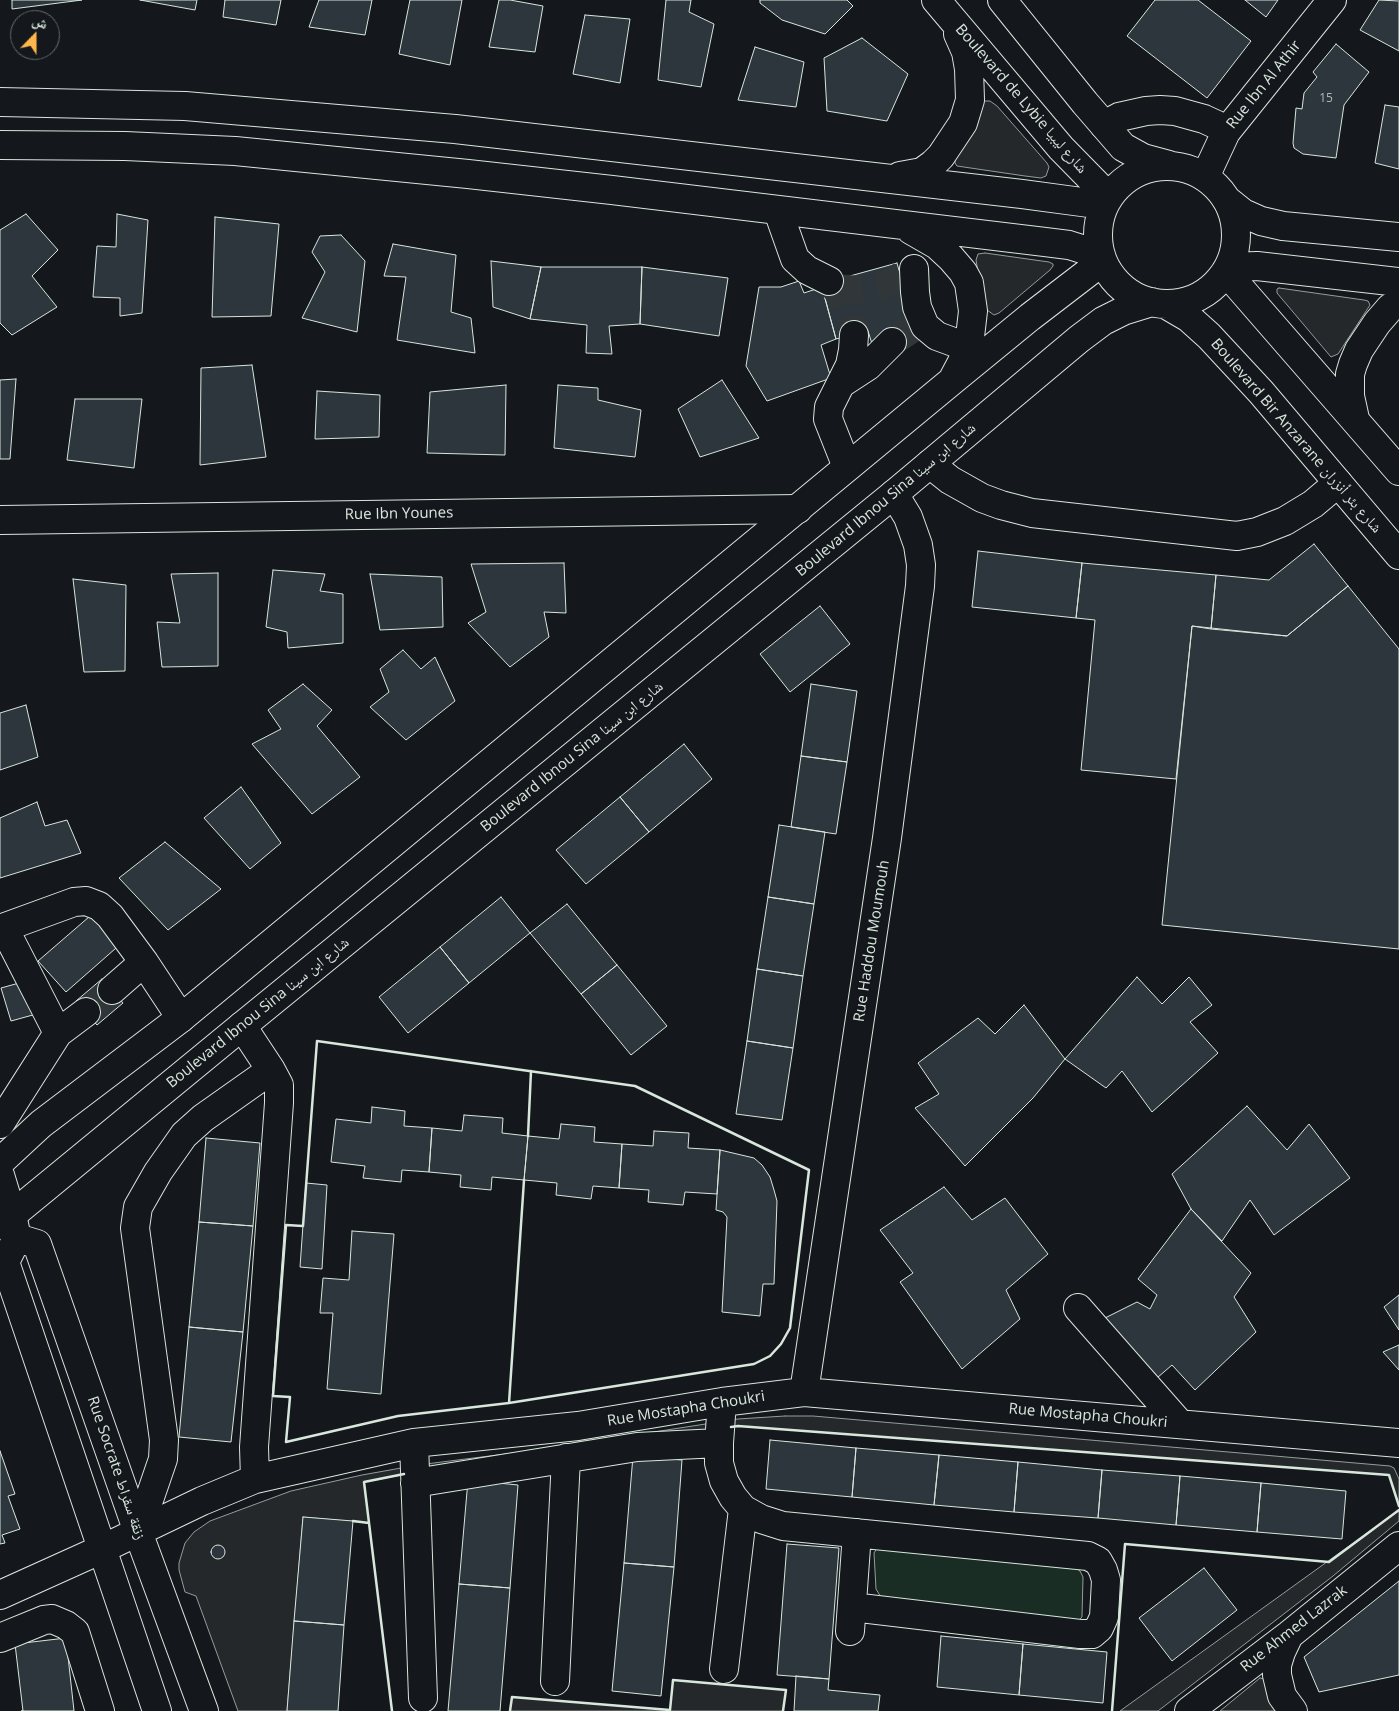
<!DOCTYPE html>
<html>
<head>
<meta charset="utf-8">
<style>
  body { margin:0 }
  #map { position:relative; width:1399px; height:1711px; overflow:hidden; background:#14181c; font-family:"Open Sans","Noto Naskh Arabic",sans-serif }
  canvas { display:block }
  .north { position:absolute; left:10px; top:10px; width:50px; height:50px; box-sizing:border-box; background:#14181c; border:1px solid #626a69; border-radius:50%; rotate:22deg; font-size:14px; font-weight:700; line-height:20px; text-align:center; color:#d8e6dc }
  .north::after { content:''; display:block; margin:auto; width:18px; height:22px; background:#ffb74d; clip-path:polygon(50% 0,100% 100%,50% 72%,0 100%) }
</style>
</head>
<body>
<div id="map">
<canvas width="1399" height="1711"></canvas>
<div class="north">ش</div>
</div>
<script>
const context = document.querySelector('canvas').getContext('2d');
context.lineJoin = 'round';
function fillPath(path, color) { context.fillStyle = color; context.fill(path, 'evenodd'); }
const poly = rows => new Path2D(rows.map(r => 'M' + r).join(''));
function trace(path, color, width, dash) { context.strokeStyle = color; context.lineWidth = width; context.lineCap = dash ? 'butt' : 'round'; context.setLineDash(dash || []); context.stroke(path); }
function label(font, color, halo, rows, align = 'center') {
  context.font = font + ' "Open Sans","Noto Naskh Arabic",sans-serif'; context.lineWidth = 4; context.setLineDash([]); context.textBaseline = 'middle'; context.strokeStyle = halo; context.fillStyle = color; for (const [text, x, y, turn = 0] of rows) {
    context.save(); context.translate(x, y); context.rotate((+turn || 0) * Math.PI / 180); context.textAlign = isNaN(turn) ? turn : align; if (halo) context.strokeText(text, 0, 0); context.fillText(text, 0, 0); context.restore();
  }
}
const green = poly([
  [877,1548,1076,1568,1080,1571,1083,1577,1082,1617,1078,1621,882,1599,876,1589,874,1553,877,1548]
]);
const parking = poly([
  [984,101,990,101,997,106,1047,163,1049,167,1046,176,1041,178,1025,176,957,166,955,163,955,159,970,136,984,101],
  [985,253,1049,262,1053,264,1053,266,1050,270,999,313,994,315,987,310,983,302,976,260,978,254,985,253],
  [1279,288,1364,300,1368,301,1370,305,1338,354,1331,357,1277,293,1277,289,1279,288],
  [785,1416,813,1416,1390,1466,1394,1468,1399,1479,1399,1506,1389,1475,738,1426,450,1466,364,1482,369,1523,303,1517,287,1711,238,1711,196,1596,185,1592,179,1570,179,1563,185,1543,194,1532,210,1521,291,1491,362,1475,418,1465,537,1450,738,1419,785,1416],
  [1399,1510,1399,1521,1333,1576,1158,1711,1120,1711,1399,1510],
  [1260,1678,1264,1679,1277,1711,1220,1711,1260,1678],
  [673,1680,786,1690,783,1711,510,1711,512,1697,670,1710,673,1680]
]);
const building = poly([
  [12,0,82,0,12,9,12,0],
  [140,0,197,0,195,10,140,0],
  [225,0,281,0,276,25,223,17,225,0],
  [319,0,372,0,365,35,309,27,319,0],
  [410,0,462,0,450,65,399,54,410,0],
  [499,0,510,0,543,6,535,52,489,47,499,0],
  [666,0,691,0,689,12,714,24,701,87,658,80,666,0],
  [760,0,847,0,853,6,825,34,782,20,760,3,760,0],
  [1155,0,1198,0,1251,41,1207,98,1127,36,1155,0],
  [1245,0,1278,0,1266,17,1245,0],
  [1379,0,1399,1,1399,51,1360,30,1379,0],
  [585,15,630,19,620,83,573,74,585,15],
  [862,38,908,74,887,121,827,111,824,58,862,38],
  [1336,44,1369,72,1344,105,1336,158,1303,154,1294,148,1293,143,1296,108,1302,109,1304,93,1317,77,1313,72,1336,44],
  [755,47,804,62,796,107,738,100,755,47],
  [1385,105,1399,107,1399,169,1375,163,1385,105],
  [26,214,58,250,32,276,57,307,12,335,0,323,0,230,26,214],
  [117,214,148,220,142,313,120,316,120,298,93,297,97,246,116,247,117,214],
  [215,217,279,224,271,316,212,317,215,217],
  [341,235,365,261,357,332,302,318,325,272,312,252,320,236,341,235],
  [393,244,456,255,451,312,471,318,475,353,397,340,406,277,384,276,393,244],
  [491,261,541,267,530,319,493,307,491,261],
  [897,263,917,335,873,347,868,331,836,339,821,284,897,263],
  [541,267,642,267,640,324,609,326,612,354,586,353,587,325,530,319,541,267],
  [642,267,728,278,719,336,640,324,642,267],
  [799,281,804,293,822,287,836,339,821,345,831,378,767,401,746,366,759,287,781,287,799,281],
  [252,365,266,457,200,465,201,368,252,365],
  [16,379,10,459,0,459,0,380,16,379],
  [722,380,759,438,700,457,678,409,722,380],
  [506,385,505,455,427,453,430,392,506,385],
  [558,385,598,388,598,400,641,410,635,457,554,448,558,385],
  [317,391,380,395,379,437,315,439,317,391],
  [75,399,142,399,134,468,67,460,75,399],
  [1314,544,1348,586,1287,636,1211,629,1216,575,1269,580,1314,544],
  [978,551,1082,563,1076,618,972,607,978,551],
  [564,563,566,613,544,612,549,637,510,667,468,623,486,612,471,564,564,563],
  [1082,563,1216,575,1211,629,1192,626,1176,779,1081,770,1095,620,1076,618,1082,563],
  [273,570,325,574,320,591,343,594,343,643,288,648,287,632,266,627,273,570],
  [218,573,218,666,162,667,157,622,180,623,171,574,218,573],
  [370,574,442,577,443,627,380,630,370,574],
  [73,579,126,585,125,671,84,672,73,579],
  [1348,586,1399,649,1399,949,1162,925,1192,626,1287,636,1348,586],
  [820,606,850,644,790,692,760,654,820,606],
  [403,650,421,669,435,657,455,701,406,740,370,707,389,692,380,669,403,650],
  [303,684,332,710,317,726,360,777,312,814,252,744,281,729,268,710,303,684],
  [811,684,857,691,847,762,801,756,811,684],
  [26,705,38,757,0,770,0,713,26,705],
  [684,744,712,779,649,832,620,797,684,744],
  [801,756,847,762,836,834,791,827,801,756],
  [241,787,281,843,250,869,204,818,241,787],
  [620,797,649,832,586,884,556,850,620,797],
  [37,802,45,826,67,820,81,853,0,878,0,818,37,802],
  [779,825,825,832,814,904,768,897,779,825],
  [165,842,221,889,168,930,119,878,165,842],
  [501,897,530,933,469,983,440,947,501,897],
  [768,897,814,904,803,976,757,969,768,897],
  [567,904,617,965,581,994,530,933,567,904],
  [97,910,124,941,66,992,38,961,97,910],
  [440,947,469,983,408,1033,379,997,440,947],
  [617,965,667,1026,631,1055,581,994,617,965],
  [757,969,803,976,793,1048,747,1041,757,969],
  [1137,977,1162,1004,1189,977,1212,1005,1190,1022,1218,1053,1152,1112,1122,1071,1106,1088,1065,1059,1137,977],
  [102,979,123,1003,97,1025,76,1001,102,979],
  [30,980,40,1013,11,1021,1,988,30,980],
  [1024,1005,1065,1059,1033,1098,965,1166,915,1108,939,1094,918,1063,978,1018,995,1034,1024,1005],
  [747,1041,793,1048,782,1120,736,1114,747,1041],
  [1247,1106,1287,1150,1309,1124,1350,1178,1274,1235,1250,1200,1222,1241,1191,1209,1172,1174,1247,1106],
  [372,1107,405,1111,404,1126,432,1128,429,1172,402,1170,401,1182,363,1178,365,1166,331,1162,336,1119,371,1123,372,1107],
  [464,1115,503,1118,502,1133,528,1136,524,1180,492,1177,491,1190,460,1187,461,1175,429,1172,432,1128,462,1131,464,1115],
  [561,1124,595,1127,594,1142,622,1144,619,1188,593,1186,591,1199,556,1195,557,1183,524,1180,528,1136,559,1139,561,1124],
  [654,1131,689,1133,688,1148,720,1150,717,1194,685,1192,683,1205,648,1202,649,1190,619,1188,622,1144,653,1146,654,1131],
  [206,1138,260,1143,253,1226,199,1222,206,1138],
  [720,1150,754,1158,762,1165,770,1177,774,1190,777,1201,774,1284,763,1284,760,1316,722,1312,727,1217,723,1212,716,1210,720,1150],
  [306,1183,327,1185,322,1269,300,1267,306,1183],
  [944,1187,972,1220,1005,1198,1048,1254,1006,1290,1020,1319,962,1369,900,1282,913,1273,880,1230,944,1187],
  [1191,1209,1251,1273,1234,1297,1256,1332,1195,1390,1172,1365,1150,1384,1097,1322,1137,1302,1150,1309,1157,1295,1138,1279,1191,1209],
  [199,1222,253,1226,243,1332,189,1327,199,1222],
  [352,1231,394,1234,381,1394,327,1389,333,1313,320,1313,323,1278,349,1280,352,1231],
  [1399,1295,1399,1330,1384,1307,1399,1295],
  [189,1327,243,1332,231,1442,179,1437,189,1327],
  [1399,1345,1399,1370,1383,1352,1399,1345],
  [770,1440,856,1448,852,1497,766,1489,770,1440],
  [856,1448,939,1455,934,1505,852,1497,856,1448],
  [0,1451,15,1494,8,1496,20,1529,2,1535,5,1543,0,1544,0,1451],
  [939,1455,1018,1462,1014,1512,934,1505,939,1455],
  [633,1456,682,1460,674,1567,624,1563,633,1456],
  [1018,1462,1102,1470,1098,1518,1014,1512,1018,1462],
  [1102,1470,1180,1476,1176,1525,1098,1518,1102,1470],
  [1180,1476,1261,1483,1257,1532,1176,1525,1180,1476],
  [468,1480,518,1485,510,1588,459,1584,468,1480],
  [1261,1483,1346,1491,1342,1539,1257,1532,1261,1483],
  [303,1517,353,1521,344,1625,294,1621,303,1517],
  [787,1544,839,1548,829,1679,777,1675,787,1544],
  '211 1552a7 7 0 1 1 14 0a7 7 0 1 1-14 0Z',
  [624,1563,674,1567,661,1696,612,1691,624,1563],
  [1204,1568,1237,1610,1172,1661,1139,1618,1204,1568],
  [1399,1581,1399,1675,1319,1692,1304,1657,1399,1581],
  [459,1584,510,1588,500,1711,448,1711,459,1584],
  [294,1621,344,1625,338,1711,287,1711,294,1621],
  [941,1636,1023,1644,1019,1695,937,1687,941,1636],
  [66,1638,74,1711,21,1711,23,1711,15,1644,66,1638],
  [1023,1644,1107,1652,1103,1703,1019,1695,1023,1644],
  [796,1676,829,1679,828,1690,880,1695,878,1711,794,1711,796,1676]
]);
const minorTunnel = poly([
  [829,281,839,293,849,309,853,324,854,335],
  [835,288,859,290,869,289,882,286,901,276],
  [892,342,915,327],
  [86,1012,112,990]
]);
const minor = poly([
  [1104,125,1119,117,1146,111,1160,110,1175,111,1204,119,1217,125,1226,132],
  [1205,177,1226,132,1332,0],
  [778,211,795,259,807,270,829,281],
  [914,269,915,292,917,307,925,326,937,336,967,347],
  [842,383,868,366,892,342],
  [930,464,950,480,982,498,1001,505,1032,513,1237,536,1257,532,1285,521,1313,504,1338,483],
  [847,467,828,419,829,407,850,365,853,350,854,335],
  [0,520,798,509],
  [0,929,74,902,86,901,99,906,110,916,144,962,181,1018],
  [112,990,144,962],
  [242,1026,271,1070,279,1085,279,1103,254,1447,255,1479],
  [58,1033,86,1012],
  [0,1124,58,1033,4,928],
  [0,1175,12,1215,17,1238,5,1262,157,1711],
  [17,1238,37,1244,138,1532,204,1711],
  [1078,1308,1180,1424],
  [804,1392,887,838,920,586,921,565,918,545,908,517,894,494],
  [722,1402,719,1443,719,1463,724,1481,733,1497,743,1509,761,1519,783,1526,1088,1556,1098,1561,1103,1570,1106,1580,1104,1617,1099,1628,1092,1634,1080,1634,852,1607],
  [414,1443,423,1698],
  [415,1483,637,1447,719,1443],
  [138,1532,163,1459,164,1440,135,1228,138,1207,158,1172,184,1135,203,1118,271,1070],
  [0,1595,102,1549,202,1501,255,1479,414,1443,578,1426,722,1402,804,1392,1399,1443],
  [850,1631,857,1533],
  [1289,1635,1281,1652,1277,1665,1277,1675,1282,1696,1293,1711],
  [0,1638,44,1620,52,1619,66,1625,75,1632,100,1711],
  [724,1669,743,1509],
  [555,1681,566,1458],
  [1189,1711,1289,1635,1399,1546]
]);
const major = poly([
  [936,0,1061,148,1109,197],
  [1002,0,1085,103,1123,147,1143,158,1169,165],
  [0,102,185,106,455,129,1022,194,1104,205],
  [0,145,125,146,235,151,468,174,612,190,1045,242,1069,245,1101,255],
  '1098 235a69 69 0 1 1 138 0a69 69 0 1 1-138 0Z',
  [900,176,922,172,933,164,941,156,963,123,970,100,969,69,966,52,958,34],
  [1228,201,1243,213,1261,221,1283,226,1399,237],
  [911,230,937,245,951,258,963,272,969,283,973,311,970,337,962,362,954,377],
  [1229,267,1257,266,1399,282],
  [1226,272,1399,471],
  [1165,304,1189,318,1209,336,1261,392,1399,555],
  [1355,419,1350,396,1350,374,1353,364,1359,350,1377,323,1390,308,1399,302],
  [0,1162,41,1124,181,1018,953,380,1030,317,1103,261],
  [0,1225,242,1026,894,494,1079,339,1103,321,1123,311,1152,302]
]);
const wall = poly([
  [317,1041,635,1086,809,1170,790,1328,781,1344,770,1356,754,1364,509,1403,398,1416,286,1442,290,1397,273,1396,286,1225,303,1226,317,1041],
  [528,1136,531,1071],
  [509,1403,524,1180],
  [731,1427,738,1426,1389,1475,1399,1506],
  [353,1521,369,1523],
  [392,1711,364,1482,404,1474],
  [510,1711,512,1697,670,1710,673,1680,786,1690,783,1711],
  [1112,1711,1125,1544,1329,1562,1399,1510]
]);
const numberNames = [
  ["15",1326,99]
];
const streetNames = [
  ["Rue Ibn Al Athir",1264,85,-51],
  ["Boulevard de Lybie شارع ليبيا",1021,99,49],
  ["Boulevard Bir Anzarane شارع بئر أنزران",1296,436,49],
  ["Boulevard Ibnou Sina شارع ابن سينا",886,500,-40],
  ["Rue Ibn Younes",399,514,-1],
  ["Boulevard Ibnou Sina شارع ابن سينا",572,757,-39],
  ["Rue Haddou Moumouh",872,941,-81],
  ["Boulevard Ibnou Sina شارع ابن سينا",258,1013,-39],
  ["Rue Mostapha Choukri",686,1409,-9],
  ["Rue Mostapha Choukri",1088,1416,5],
  ["Rue Socrate زنقة سقراط",116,1468,71],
  ["Rue Ahmed Lazrak",1294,1629,-38]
];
fillPath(green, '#1a2d24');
trace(green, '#939e99', 1);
fillPath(parking, '#24282b');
trace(parking, '#939e99', 1);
fillPath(building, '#2c363c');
trace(building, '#d8e6dc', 1);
trace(minorTunnel, '#313739', 28, [28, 14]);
trace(minor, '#d8e6dc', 30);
trace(major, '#d8e6dc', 30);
trace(minor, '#14181c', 28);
trace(major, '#14181c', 28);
trace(wall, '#d8e6dc', 2.5);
label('12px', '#adbab4', null, numberNames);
label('15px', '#d8e6dc', '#14181c', streetNames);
</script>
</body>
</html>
